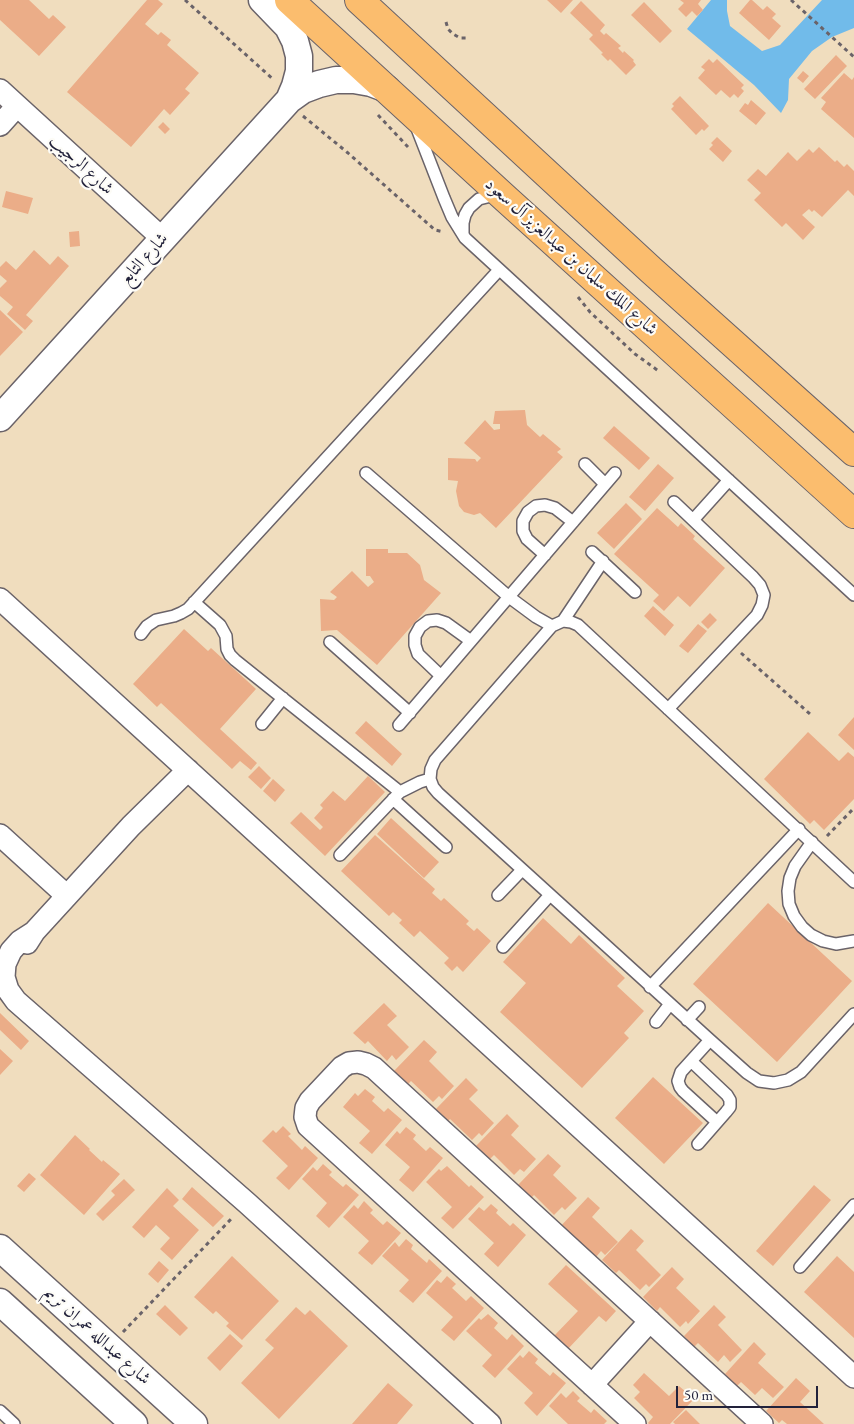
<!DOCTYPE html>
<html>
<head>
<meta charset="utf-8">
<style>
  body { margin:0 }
  #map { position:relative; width:854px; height:1424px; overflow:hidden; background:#f0ddbe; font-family:"EB Garamond",serif }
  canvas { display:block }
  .scale { position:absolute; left:676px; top:1386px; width:142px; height:22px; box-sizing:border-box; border:2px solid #22223b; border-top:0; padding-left:6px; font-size:15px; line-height:18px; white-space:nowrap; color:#22223b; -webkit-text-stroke:4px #fdfcf7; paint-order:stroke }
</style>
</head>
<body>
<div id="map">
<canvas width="854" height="1424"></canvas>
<div class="scale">50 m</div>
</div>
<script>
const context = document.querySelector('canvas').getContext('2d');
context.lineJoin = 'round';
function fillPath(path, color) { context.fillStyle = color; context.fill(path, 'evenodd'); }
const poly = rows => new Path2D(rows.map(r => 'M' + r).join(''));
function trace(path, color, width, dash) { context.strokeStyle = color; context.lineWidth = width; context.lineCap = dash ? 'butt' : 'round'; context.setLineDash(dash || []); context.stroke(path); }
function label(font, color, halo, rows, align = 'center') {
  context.font = font + ' "EB Garamond",Amiri,serif'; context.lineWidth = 4.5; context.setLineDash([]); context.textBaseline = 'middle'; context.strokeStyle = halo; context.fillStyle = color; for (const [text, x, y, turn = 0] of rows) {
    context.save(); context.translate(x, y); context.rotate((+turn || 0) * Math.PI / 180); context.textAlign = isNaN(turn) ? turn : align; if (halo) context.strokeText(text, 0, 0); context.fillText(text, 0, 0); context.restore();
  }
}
const water = poly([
  [711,0,727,0,727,11,730,26,762,51,780,45,822,0,854,0,854,28,832,37,812,51,789,79,788,100,781,113,754,85,687,29]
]);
const building = poly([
  [0,0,29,0,49,19,53,15,66,27,39,56,0,20],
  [147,0,158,0,163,4,145,24,158,35,161,32,171,40,167,45,199,73,185,89,190,93,170,115,164,109,131,147,67,92],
  [547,0,573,0,561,13],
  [680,0,701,0,698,4,703,10,697,16,692,11,686,17,678,9,684,3],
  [750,0,752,0,763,10,767,6,776,14,772,18,781,26,769,40,739,13],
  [581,1,605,25,600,31,604,35,606,33,621,46,618,48,623,53,624,51,634,60,633,61,636,65,626,75,610,59,608,61,601,54,603,53,589,39,593,35,570,13],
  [644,2,672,31,660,43,631,15],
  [836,55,847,66,815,99,804,89],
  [709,59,713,63,717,59,744,85,741,88,744,91,738,98,734,94,730,98,721,90,716,95,698,78,705,70,701,67],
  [803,71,809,76,803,83,797,78],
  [844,73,852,80,854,77,854,138,821,109,826,102,821,98],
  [680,96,709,126,704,131,702,129,696,135,671,109,674,106,672,104],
  [751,100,766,113,756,125,739,111,745,103,748,105],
  [163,122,170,129,165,134,158,127],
  [717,137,732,151,723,162,709,149,713,145,711,143],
  [819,147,835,162,837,160,844,167,847,164,854,171,854,196,848,190,822,217,814,210,812,212,809,209,802,215,815,227,803,240,786,223,782,227,754,200,761,193,747,180,758,169,766,176,788,152,797,161,809,149,813,153],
  [6,191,33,198,28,214,2,207],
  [79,231,80,246,70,247,69,232],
  [34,250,50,265,58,256,69,266,26,315,33,321,25,330,7,314,13,307,0,296,0,288,7,281,0,275,0,267,6,261,16,270],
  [0,310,23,332,0,356],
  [525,410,527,425,540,437,543,434,561,449,557,452,563,457,496,528,480,513,474,515,464,512,459,506,456,491,458,481,448,480,448,458,475,459,477,462,481,458,464,443,485,420,494,430,500,429,500,424,493,424,495,411],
  [614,426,650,458,639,470,603,438],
  [658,464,674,478,645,511,629,497],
  [626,503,642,519,614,549,597,533],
  [657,508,678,527,681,523,695,536,693,539,725,568,690,607,678,596,664,611,653,601,659,595,614,554],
  [366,549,388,549,388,553,407,553,420,565,424,580,441,593,377,665,337,630,321,631,320,599,334,600,337,597,330,592,352,571,368,587,374,582,370,576,366,576],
  [653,606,674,625,665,636,644,616],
  [710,613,717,620,708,629,701,622],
  [698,624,707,631,688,653,679,646],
  [184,629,208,651,211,648,256,689,220,729,257,763,251,770,240,761,232,769,161,703,157,707,133,684],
  [854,717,854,750,838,735],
  [366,721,402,754,392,766,355,733],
  [808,732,839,761,848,752,854,757,854,799,824,830,814,820,810,824,764,779],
  [259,766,271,778,261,789,248,777],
  [368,776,385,792,325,856,290,823,301,812,320,830,323,827,314,818,323,808,320,805,333,791,345,801],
  [273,779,285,790,275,802,263,791],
  [391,818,439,862,424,878,377,834],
  [375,835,435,889,432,893,441,901,444,898,469,921,466,924,474,931,477,928,491,941,463,972,457,966,452,971,444,963,449,958,420,931,414,937,399,923,402,920,393,912,389,916,341,871],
  [768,903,852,981,777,1062,693,984],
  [543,918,571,944,579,935,625,978,617,986,644,1011,624,1033,629,1038,582,1088,500,1012,526,983,503,962],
  [384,1003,397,1016,387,1025,409,1047,396,1060,392,1055,387,1061,368,1041,365,1044,353,1033],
  [0,1013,29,1041,21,1050,0,1030],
  [424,1040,437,1052,429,1061,454,1086,442,1099,439,1096,433,1102,411,1081,408,1084,394,1071],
  [0,1049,13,1061,0,1075],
  [653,1077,703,1123,664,1164,615,1118],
  [466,1078,478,1090,469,1099,494,1123,482,1136,479,1133,472,1140,450,1119,447,1122,435,1110],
  [365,1089,375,1097,372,1101,384,1112,388,1108,402,1120,372,1154,359,1143,370,1131,343,1107,355,1093,358,1096],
  [507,1114,519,1126,511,1135,536,1159,524,1172,520,1169,514,1175,494,1155,490,1159,476,1146],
  [283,1126,291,1134,288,1136,302,1150,305,1146,318,1158,289,1190,276,1178,288,1166,262,1141,273,1130,276,1133],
  [406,1127,416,1135,413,1139,426,1151,430,1147,443,1158,413,1192,399,1180,410,1167,385,1145,397,1131,400,1134],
  [75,1135,90,1149,89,1150,102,1162,103,1160,120,1174,84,1215,40,1175],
  [548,1154,561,1166,553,1175,577,1198,565,1210,562,1207,554,1215,534,1195,531,1198,518,1185],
  [323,1164,332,1172,329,1175,343,1187,346,1184,359,1195,329,1228,316,1216,327,1203,302,1179,313,1167,317,1171],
  [447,1166,469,1187,471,1185,484,1197,453,1229,441,1218,452,1207,426,1182,439,1169,441,1171],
  [29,1173,36,1179,24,1192,17,1186],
  [124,1179,135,1190,103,1221,96,1214,115,1195,111,1191],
  [814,1185,831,1200,773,1266,756,1251],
  [192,1187,224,1216,213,1227,182,1199],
  [167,1188,179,1200,173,1206,199,1230,172,1260,160,1249,170,1238,156,1225,144,1238,132,1227],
  [588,1197,600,1208,592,1217,618,1242,605,1255,601,1251,596,1257,574,1237,571,1240,559,1228],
  [364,1201,373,1210,370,1213,383,1225,387,1221,401,1233,372,1265,358,1253,369,1241,343,1217,354,1205,358,1209],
  [491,1204,498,1210,496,1213,510,1226,513,1223,526,1235,498,1267,484,1254,494,1243,468,1219,479,1207,484,1211],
  [631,1229,644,1241,636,1250,661,1275,649,1287,646,1284,640,1290,619,1270,616,1273,602,1260],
  [406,1239,413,1245,411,1249,427,1263,429,1259,442,1271,413,1303,399,1291,409,1280,382,1256,395,1242,399,1247],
  [232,1256,279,1301,242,1340,226,1326,229,1323,216,1311,213,1314,194,1297],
  [837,1256,854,1272,854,1338,804,1292],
  [159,1261,169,1270,158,1283,148,1274],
  [566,1265,616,1311,606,1322,599,1316,567,1350,553,1337,578,1311,548,1284],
  [672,1267,684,1279,676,1288,700,1311,688,1324,686,1321,680,1327,660,1307,657,1311,643,1297],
  [447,1276,456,1284,452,1288,466,1301,471,1296,484,1308,454,1341,441,1330,453,1317,426,1293,437,1280,441,1283],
  [165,1305,188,1328,180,1336,156,1314],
  [714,1305,726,1317,718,1325,742,1350,730,1362,724,1355,718,1362,698,1343,694,1347,684,1336],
  [296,1307,305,1315,310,1310,348,1346,279,1419,241,1383,274,1348,265,1340],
  [488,1314,498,1323,494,1328,507,1340,512,1334,524,1346,495,1378,482,1366,492,1355,466,1331,479,1318,481,1320],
  [230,1334,243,1346,220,1371,207,1358],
  [754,1342,766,1354,758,1363,784,1387,773,1398,762,1388,755,1395,741,1382,737,1386,725,1374],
  [529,1351,538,1359,535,1363,550,1376,553,1372,566,1383,537,1416,524,1403,533,1393,507,1369,520,1355,523,1358],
  [644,1373,669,1396,679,1386,694,1399,670,1424,649,1424,648,1423,653,1417,634,1398,640,1392,633,1385],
  [796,1378,810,1391,800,1402,824,1424,787,1424,782,1420,779,1423,766,1411],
  [388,1383,413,1405,397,1424,352,1424],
  [573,1391,580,1398,577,1401,591,1413,594,1409,607,1421,604,1424,568,1424,549,1406,561,1393,566,1398],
  [686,1410,700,1424,675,1424,673,1422]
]);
const path = poly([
  [185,0,274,80],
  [791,0,854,57],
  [446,22,448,29,453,34,460,38,467,38],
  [378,115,408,147],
  [303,116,348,153,435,230,444,232],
  [578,297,590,312,635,354,660,372],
  [741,653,810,714],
  [827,836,854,808],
  [123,1332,233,1217]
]);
const service = poly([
  [416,126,444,198,452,217,465,238,854,595],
  [463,234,463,223,465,215,469,208,479,199,491,196,499,197],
  [585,464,605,484],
  [366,473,509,597,536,617,552,626],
  [693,520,729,480],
  [592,552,635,592],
  [545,555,527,539,523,531,523,521,528,512,536,506,545,505,555,508,573,522],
  [194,602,220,625,226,636,227,649,230,655,235,660,400,792],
  [563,621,603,561],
  [141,634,147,626,156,620,174,616,181,613,188,609,499,270],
  [330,642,410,713],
  [441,676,418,654,415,645,415,636,420,627,428,621,437,620,446,623,471,641],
  [668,709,757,615,762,605,764,595,760,585,753,577,674,502],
  [262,724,283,698],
  [399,725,615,473],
  [393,799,446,847],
  [812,842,795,866,790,878,788,891,789,904,794,916,802,927,811,935,823,941,836,944,854,941],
  [340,855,400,792,420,782,430,779],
  [854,882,578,625,571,622,563,621,552,626,435,760,431,769,430,779,433,787,438,793,710,1040,747,1073,759,1081,774,1083,788,1080,801,1072,854,1014],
  [498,895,522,870],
  [503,947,550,895],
  [650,987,799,829],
  [687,1020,699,1007],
  [656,1022,670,1004],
  [710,1040,681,1072,678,1081,680,1087,683,1091,717,1122],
  [691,1061,727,1095,730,1100,730,1107,726,1112,698,1144],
  [800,1267,854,1205],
  [0,1411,14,1424]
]);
const minor = poly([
  [0,90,163,239],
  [0,125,17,106],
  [0,599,854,1377],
  [0,835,67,896],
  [34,932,20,941,11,951,5,964,4,977,8,990,16,1001,247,1203,490,1424],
  [27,943,34,932,131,826,188,770],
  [592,1385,650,1321],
  [635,1424,308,1126,305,1117,306,1108,310,1101,342,1067,349,1063,358,1062,366,1064,374,1068,762,1424]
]);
const tertiary = poly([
  [262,0,288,27,295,41,299,56,299,71,295,86,289,100],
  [0,418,289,100,303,90,319,84,336,80,354,80,371,83,387,89],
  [0,1248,194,1424],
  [0,1302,134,1424]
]);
const primary = poly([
  [289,0,505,198,854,514],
  [359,0,651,270,854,452]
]);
const streetNames = [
  ["شارع الرجيب",81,165,42],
  ["شارع الملك سلمان بن عبدالعزيز آل سعود",571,257,42],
  ["شارع التابع",144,259,-48],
  ["شارع عبدالله عمران تريم",97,1336,42]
];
fillPath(water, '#71bbea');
fillPath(building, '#ebad88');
trace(service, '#6a6369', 14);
trace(minor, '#6a6369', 24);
trace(tertiary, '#6a6369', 29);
trace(primary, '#6a6369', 30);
trace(path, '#6a6369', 3, [4, 4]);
trace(service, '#fff', 11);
trace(minor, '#fff', 21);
trace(tertiary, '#fff', 26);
trace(primary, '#fbbd6e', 28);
label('18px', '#22223b', '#fdfcf7', streetNames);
</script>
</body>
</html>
